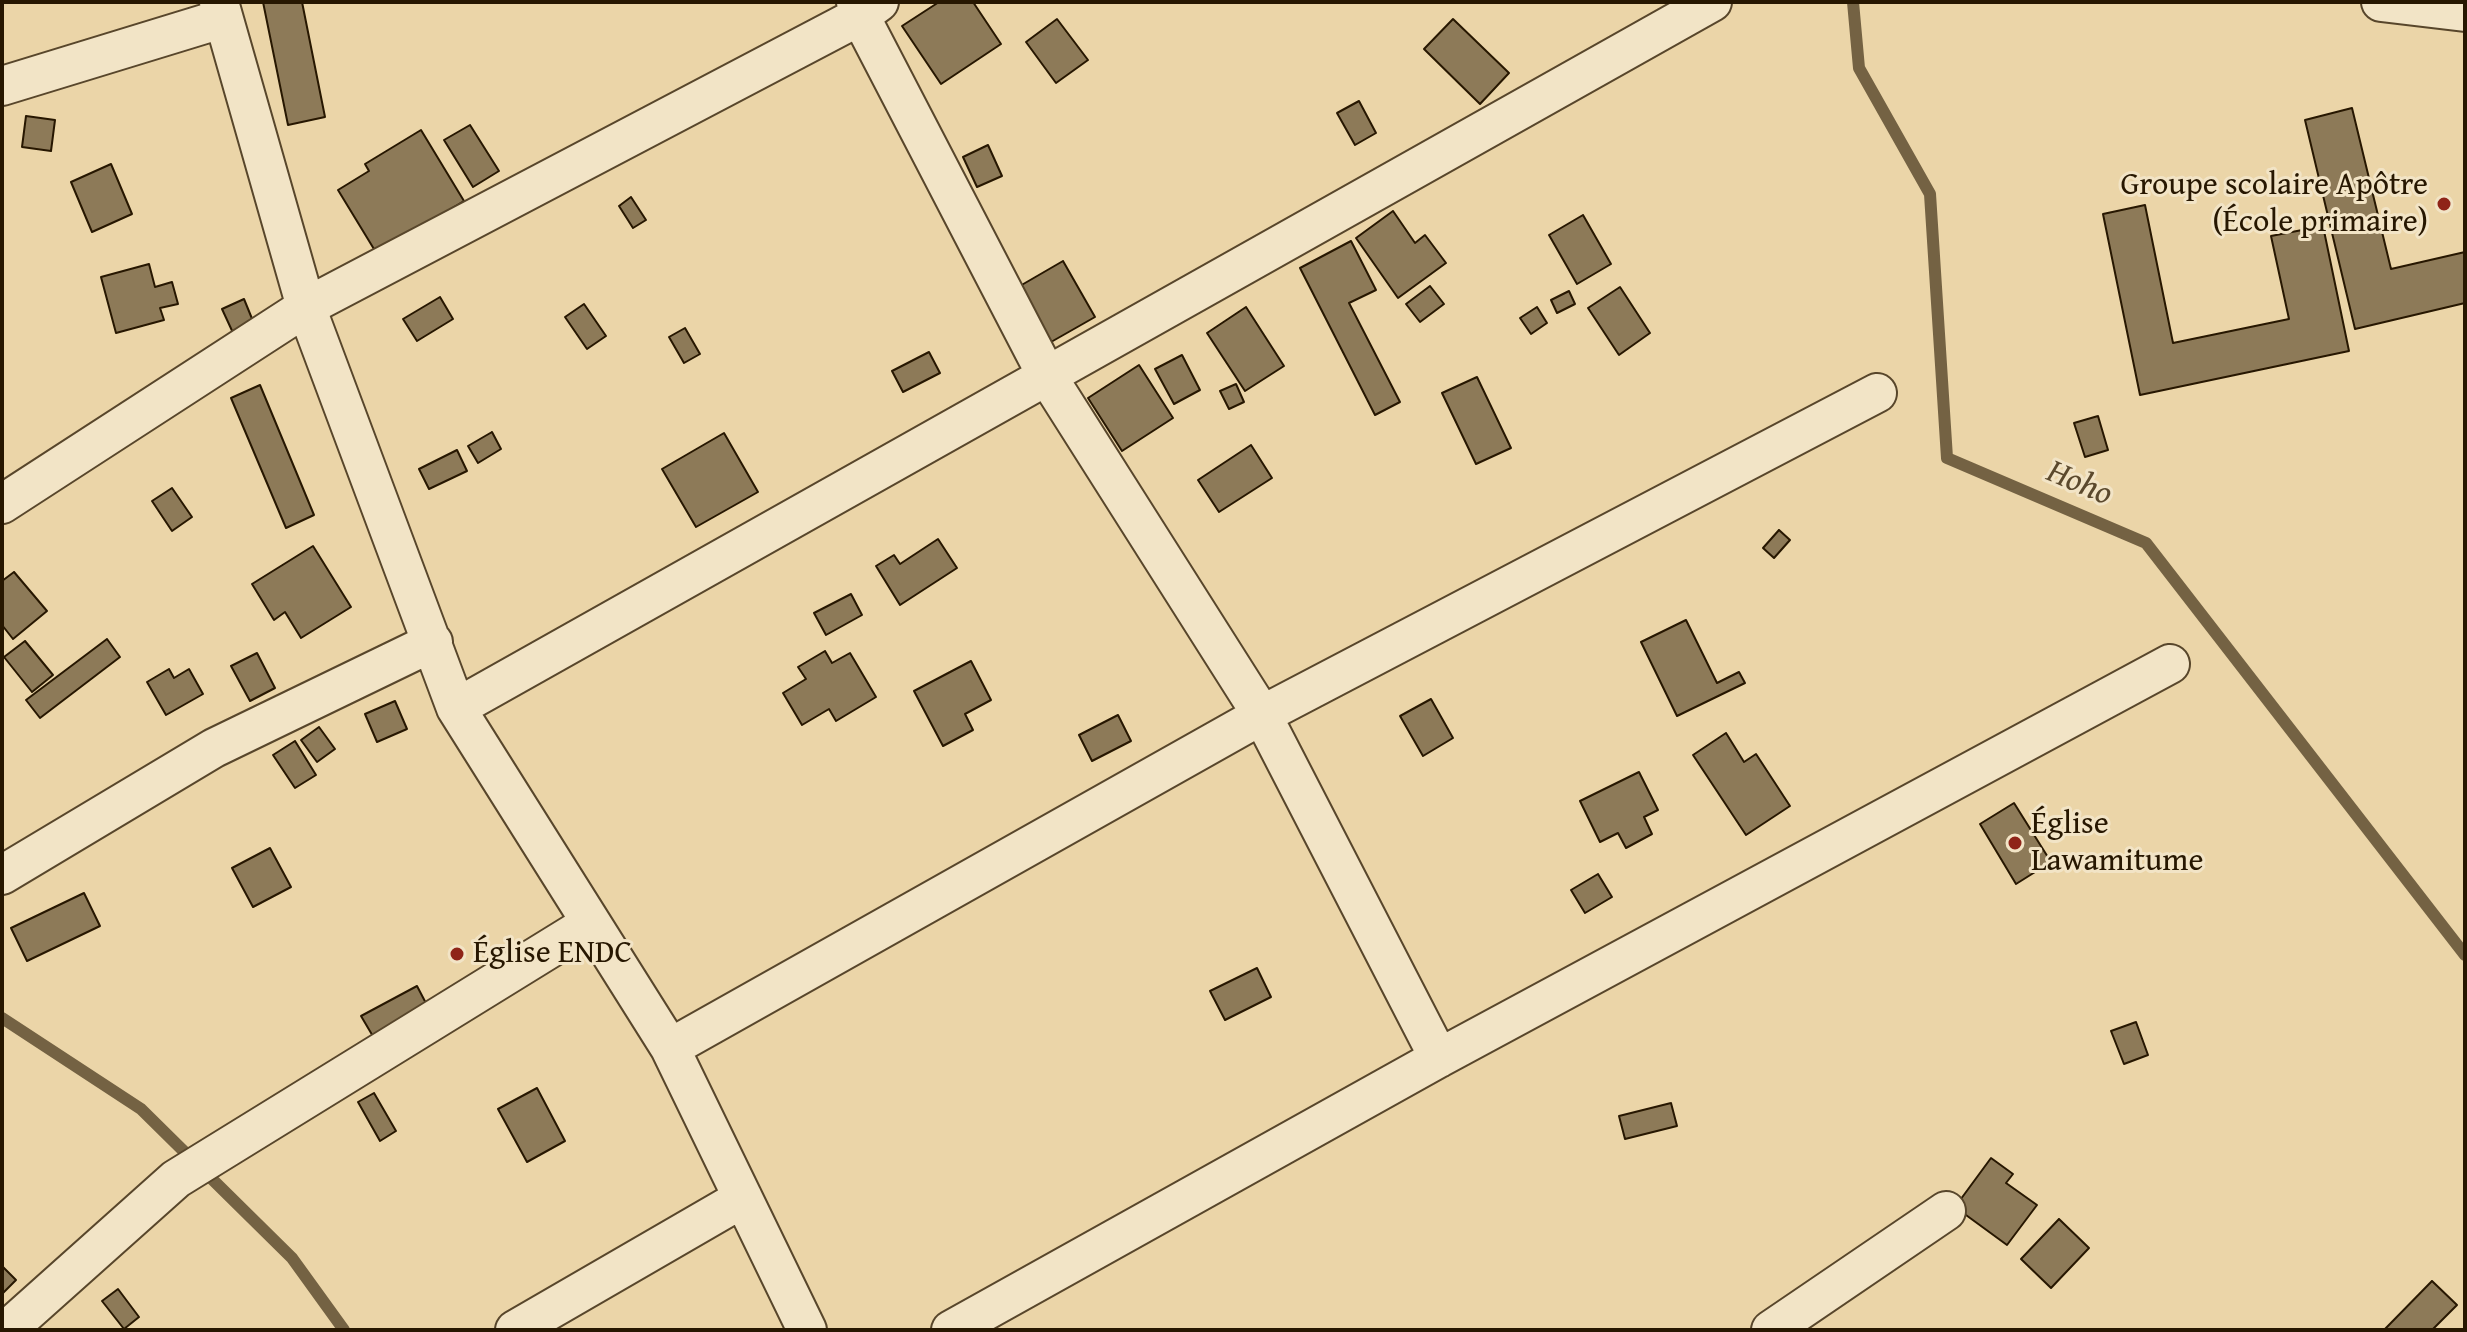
<!DOCTYPE html>
<html>
<head>
<meta charset="utf-8">
<style>
  body { margin:0 }
  #map { position:relative; width:2467px; height:1332px; overflow:hidden; background:#ebd5a8; font-family:"Gentium Book Plus",serif }
  canvas { display:block }
  .frame { position:absolute; inset:0; border:4px solid #271701; pointer-events:none }
</style>
</head>
<body>
<div id="map">
<canvas width="2467" height="1332"></canvas>
<div class="frame"></div>
</div>
<script>
const context = document.querySelector('canvas').getContext('2d');
context.lineJoin = 'round';
const poly = rows => new Path2D(rows.map(r => 'M' + r).join(''));
function trace(path, color, width, dash) { context.strokeStyle = color; context.lineWidth = width; context.lineCap = dash ? 'butt' : 'round'; context.setLineDash(dash || []); context.stroke(path); }
function fillPath(path, color) { context.fillStyle = color; context.fill(path, 'evenodd'); }
function label(font, color, halo, rows, align = 'center') {
  context.font = font + ' "Gentium Book Plus",serif'; context.lineWidth = 6; context.setLineDash([]); context.textBaseline = 'middle'; context.strokeStyle = halo; context.fillStyle = color; for (const [text, x, y, turn = 0] of rows) {
    context.save(); context.translate(x, y); context.rotate((+turn || 0) * Math.PI / 180); context.textAlign = isNaN(turn) ? turn : align; if (halo) context.strokeText(text, 0, 0); context.fillText(text, 0, 0); context.restore();
  }
}
const stream = poly([
  [1853,2,1859,68,1930,194,1947,458,2146,543,2465,955],
  [2,1018,141,1109,292,1258,344,1330]
]);
const building = poly([
  [263,2,302,2,325,117,288,125,263,2],
  [939,2,973,2,1001,44,941,84,902,26,939,2],
  [1057,19,1088,60,1056,83,1026,42,1057,19],
  [1453,19,1509,73,1480,104,1424,49,1453,19],
  [1359,101,1376,133,1355,145,1337,113,1359,101],
  [2352,108,2391,269,2465,252,2465,303,2355,329,2305,120,2352,108],
  [26,116,55,120,51,151,22,147,26,116],
  [470,125,499,171,473,187,444,140,470,125],
  [421,130,464,201,377,254,338,190,369,171,365,164,421,130],
  [988,145,1002,176,977,187,963,157,988,145],
  [111,164,132,214,92,232,71,182,111,164],
  [631,197,646,220,633,228,619,206,631,197],
  [2145,205,2173,343,2289,319,2271,236,2323,226,2349,351,2140,395,2103,214,2145,205],
  [1393,211,1415,243,1425,235,1446,263,1398,298,1356,238,1393,211],
  [1583,215,1611,264,1577,284,1549,235,1583,215],
  [1351,241,1376,290,1349,303,1400,402,1375,415,1300,268,1351,241],
  [1063,261,1095,317,1044,346,1013,290,1063,261],
  [149,264,155,287,172,282,178,304,160,308,164,320,116,333,101,277,149,264],
  [1430,286,1444,304,1420,322,1406,304,1430,286],
  [1620,287,1650,333,1619,355,1588,308,1620,287],
  [1569,291,1575,304,1557,313,1551,300,1569,291],
  [440,297,453,319,417,341,403,319,440,297],
  [244,299,255,326,234,335,222,309,244,299],
  [584,304,606,336,587,349,565,317,584,304],
  [1246,307,1284,366,1245,391,1207,333,1246,307],
  [1537,307,1547,323,1531,334,1520,318,1537,307],
  [685,328,700,354,684,363,669,337,685,328],
  [929,352,940,373,903,392,892,371,929,352],
  [1182,355,1200,390,1174,404,1155,369,1182,355],
  [1139,365,1173,418,1122,451,1088,398,1139,365],
  [1477,377,1511,448,1476,464,1442,393,1477,377],
  [1236,384,1244,402,1229,409,1220,391,1236,384],
  [260,385,314,515,286,528,231,398,260,385],
  [2098,416,2108,450,2085,457,2074,423,2098,416],
  [492,432,501,449,478,463,468,446,492,432],
  [724,433,758,492,696,527,662,469,724,433],
  [1251,445,1272,478,1219,512,1198,480,1251,445],
  [457,450,467,471,429,489,419,469,457,450],
  [172,488,192,517,172,531,152,501,172,488],
  [1779,530,1790,540,1774,558,1763,548,1779,530],
  [938,539,957,568,900,605,876,566,894,555,900,564,938,539],
  [313,546,351,607,301,638,285,612,274,620,252,584,313,546],
  [14,572,47,611,13,639,2,625,2,581,14,572],
  [851,594,862,615,826,635,814,613,851,594],
  [1686,620,1717,683,1739,672,1745,683,1677,716,1641,642,1686,620],
  [107,639,120,657,40,718,26,700,107,639],
  [25,641,53,675,32,692,4,657,25,641],
  [825,651,832,663,850,653,876,697,836,721,829,709,802,725,783,693,806,679,798,667,825,651],
  [257,653,275,688,250,701,231,666,257,653],
  [971,661,991,700,965,714,973,730,943,746,914,691,971,661],
  [169,669,174,678,189,669,203,694,166,715,147,682,169,669],
  [1431,699,1453,738,1423,756,1400,716,1431,699],
  [395,701,407,729,377,742,365,714,395,701],
  [1118,715,1131,741,1092,761,1079,735,1118,715],
  [319,727,335,749,317,762,301,740,319,727],
  [1726,733,1744,762,1756,754,1790,806,1746,835,1693,755,1726,733],
  [295,741,316,775,295,788,273,755,295,741],
  [1639,772,1658,810,1644,817,1652,834,1626,848,1618,833,1600,842,1580,801,1639,772],
  [2014,803,2051,862,2016,884,1980,824,2014,803],
  [270,848,291,887,253,907,232,868,270,848],
  [1598,874,1612,897,1585,913,1571,890,1598,874],
  [84,893,100,926,27,961,11,928,84,893],
  [1257,968,1271,997,1225,1020,1210,991,1257,968],
  [417,986,429,1009,374,1038,361,1016,417,986],
  [2136,1022,2148,1055,2124,1064,2111,1031,2136,1022],
  [537,1088,565,1141,527,1162,498,1109,537,1088],
  [374,1093,396,1131,380,1141,358,1102,374,1093],
  [1671,1103,1677,1126,1625,1139,1619,1116,1671,1103],
  [1991,1158,2013,1174,2006,1183,2037,1205,2007,1245,1955,1207,1991,1158],
  [2059,1219,2089,1248,2051,1288,2021,1259,2059,1219],
  [2,1266,16,1280,2,1294,2,1266],
  [2432,1281,2457,1305,2432,1330,2384,1330,2432,1281],
  [118,1289,139,1317,124,1329,102,1301,118,1289]
]);
const minor = poly([
  [219,2,306,307,456,708,670,1048,807,1330],
  [856,2,860,16,1047,376,1262,715,1439,1058],
  [2381,2,2465,12],
  [2,86,221,19],
  [2,504,306,307,860,16,879,2],
  [456,708,1712,2],
  [2,875,214,748,433,642],
  [670,1048,1262,715,1877,393],
  [7,1330,176,1179,591,923],
  [515,1330,743,1198],
  [951,1330,1439,1058,2170,664],
  [1771,1330,1946,1211]
]);
const markers = [
  [2444,204,8,"#8f2418"],
  [2015,843,8,"#8f2418"],
  [457,954,8,"#8f2418"]
];
const poiNames = [
  ["Groupe scolaire Apôtre",2428,186,"right"],
  ["(École primaire)",2428,223,"right"],
  ["Église",2031,825],
  ["Lawamitume",2031,862],
  ["Église ENDC",473,954]
];
const waterNames = [
  ["Hoho",2079,484,23]
];
trace(stream, '#746243', 12);
fillPath(building, '#8d7a58');
trace(building, '#271701', 2);
trace(minor, '#58462b', 42);
trace(minor, '#f2e4c6', 38);
for (const [x, y, r, color] of markers) { const dot = new Path2D(); dot.arc(x, y, r, 0, 2 * Math.PI); context.fillStyle = color; context.fill(dot); trace(dot, '#f2e4c6', 3); }
label('32px', '#271701', '#f2e4c6', poiNames, 'left');
label('italic 34px', '#5b492d', '#f2e4c6', waterNames);
</script>
</body>
</html>
